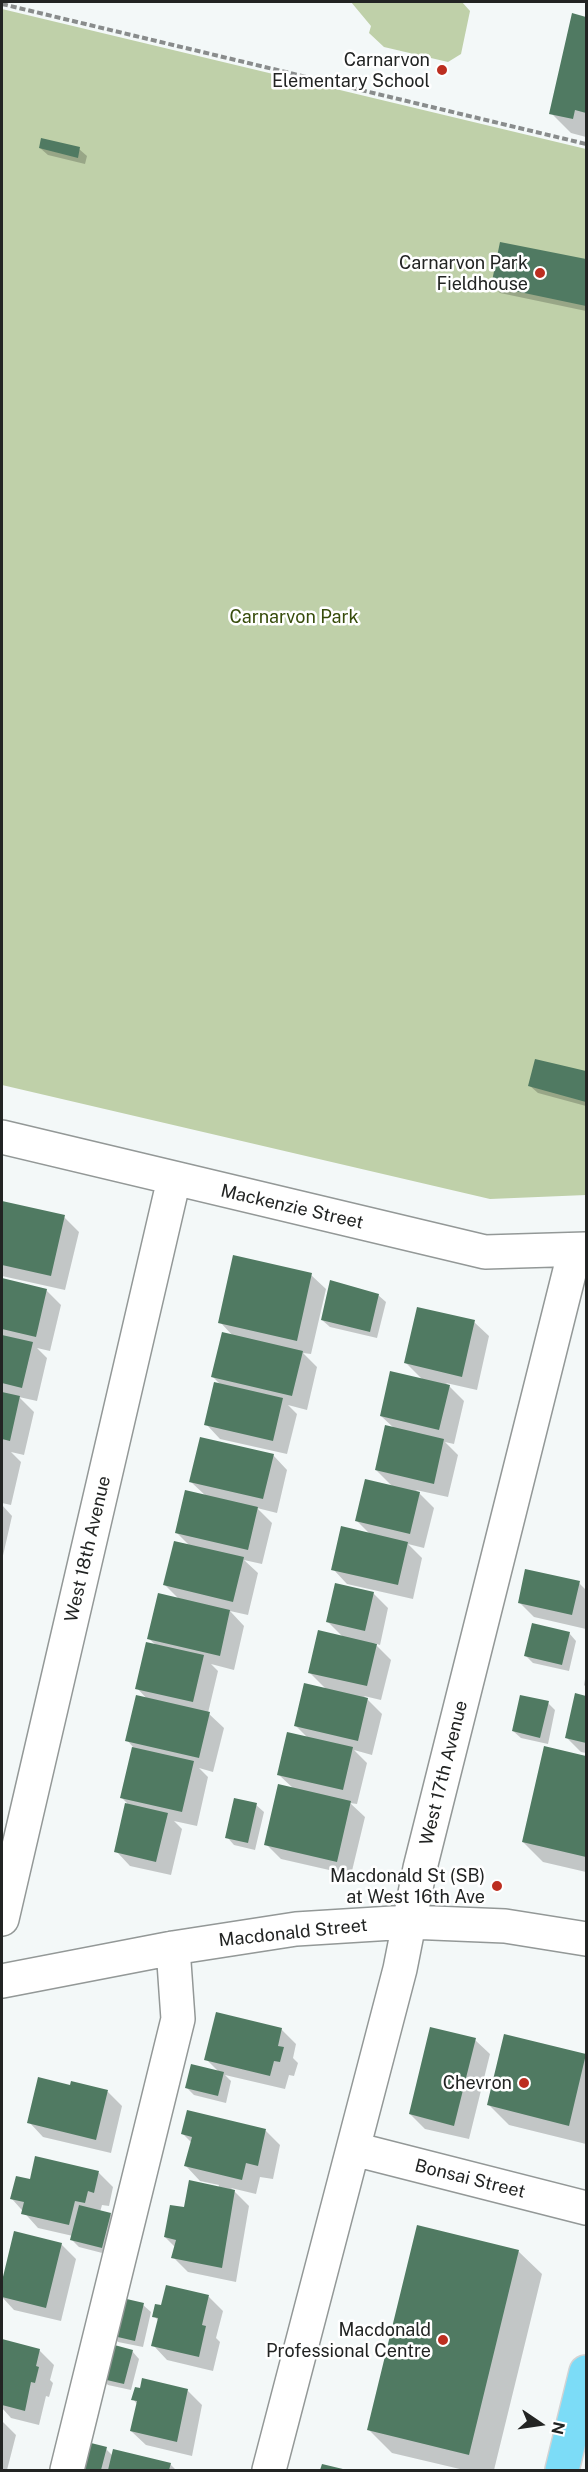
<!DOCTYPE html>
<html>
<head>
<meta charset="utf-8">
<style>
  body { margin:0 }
  #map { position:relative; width:588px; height:2472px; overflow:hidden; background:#f3f8f8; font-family:"Public Sans",sans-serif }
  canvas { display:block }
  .frame { position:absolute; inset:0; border:3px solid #222423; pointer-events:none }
  .north { position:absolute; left:510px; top:2394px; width:60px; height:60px; -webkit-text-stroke:4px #fff; paint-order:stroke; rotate:103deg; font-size:16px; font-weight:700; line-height:24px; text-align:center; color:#222423 }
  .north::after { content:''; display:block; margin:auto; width:21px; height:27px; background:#222423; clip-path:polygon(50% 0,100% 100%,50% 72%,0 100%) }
</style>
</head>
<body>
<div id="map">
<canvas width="588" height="2472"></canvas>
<div class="frame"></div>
<div class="north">N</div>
</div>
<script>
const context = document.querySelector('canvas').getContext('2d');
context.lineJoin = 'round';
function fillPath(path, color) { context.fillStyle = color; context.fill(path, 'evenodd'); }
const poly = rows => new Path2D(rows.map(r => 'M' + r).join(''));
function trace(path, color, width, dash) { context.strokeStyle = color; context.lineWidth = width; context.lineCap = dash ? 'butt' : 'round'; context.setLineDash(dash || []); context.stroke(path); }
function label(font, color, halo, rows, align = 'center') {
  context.font = font + ' "Public Sans",sans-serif'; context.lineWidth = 5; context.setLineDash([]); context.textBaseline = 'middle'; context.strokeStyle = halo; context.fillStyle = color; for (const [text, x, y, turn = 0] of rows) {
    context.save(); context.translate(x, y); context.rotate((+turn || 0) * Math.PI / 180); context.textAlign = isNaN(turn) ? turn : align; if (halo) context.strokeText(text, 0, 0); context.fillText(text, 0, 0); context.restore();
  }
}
const green = poly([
  [351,2,462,2,470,11,461,54,448,62,384,47,369,33,371,26],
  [2,9,586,149,586,1195,490,1199,2,1085]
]);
const shadow = poly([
  [573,15,586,18,586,137,571,133,551,113],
  [40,148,79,149,87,156,85,164,48,155],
  [501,244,586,261,586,311,500,293,493,286],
  [537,1061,586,1073,586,1106,538,1093,530,1086],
  [2,1202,64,1217,79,1232,65,1290,2,1276],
  [311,1275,326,1289,311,1354,303,1353,317,1367,307,1410,288,1405,297,1414,287,1454,220,1439,206,1424,222,1386,213,1377,233,1336,220,1322],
  [2,1280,46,1290,61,1305,50,1351,37,1348,47,1358,37,1401,19,1397,34,1412,24,1455,11,1452,21,1462,11,1505,2,1503],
  [378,1295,386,1302,377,1338,330,1327,322,1320],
  [474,1322,489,1336,477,1390,446,1383,464,1401,454,1444,445,1442,458,1455,448,1497,416,1490,434,1508,424,1548,408,1544,422,1558,413,1599,347,1584,333,1569,371,1535,357,1521,394,1488,376,1470,395,1429,381,1416,423,1380,406,1363],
  [273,1455,287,1470,277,1513,257,1508,272,1523,262,1564,244,1560,258,1573,248,1615,230,1611,244,1626,234,1670,211,1664,218,1671,208,1713,224,1728,213,1772,199,1768,208,1777,197,1826,174,1821,182,1829,171,1875,130,1866,116,1851,127,1803,122,1798,133,1747,127,1740,148,1700,137,1688,156,1645,149,1639,179,1599,165,1585,190,1546,177,1533,206,1496,191,1482],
  [2,1505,12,1516,2,1560],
  [579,1583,586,1590,586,1629,534,1617,519,1602],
  [373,1593,388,1608,380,1645,374,1643,391,1660,381,1700,364,1696,382,1714,372,1755,354,1750,367,1763,357,1804,350,1803,365,1817,351,1875,281,1859,266,1844,294,1789,279,1775,308,1738,296,1726,327,1690,309,1672,344,1638,327,1621],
  [569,1633,576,1641,569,1671,533,1663,526,1656],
  [586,1673,586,1687,584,1685],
  [576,1695,586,1697,586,1753,581,1752,566,1737],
  [548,1703,555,1710,548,1744,521,1738,513,1731],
  [545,1748,586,1757,586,1872,543,1862,523,1842],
  [256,1805,264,1812,255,1850,234,1845,227,1837],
  [281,2029,296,2044,293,2058,298,2063,294,2076,289,2075,285,2089,225,2075,231,2081,226,2103,194,2095,187,2088,219,2072,206,2059],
  [505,2036,586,2056,586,2144,509,2125,489,2105],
  [475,2040,490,2054,469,2139,425,2129,410,2114],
  [72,2083,108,2092,122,2106,111,2153,43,2137,29,2122,72,2086],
  [188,2112,266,2131,280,2145,273,2179,260,2177,256,2194,231,2188,249,2206,236,2282,188,2272,173,2257,175,2247,165,2237,185,2209,218,2188,219,2185,200,2181,186,2166,192,2143,183,2134],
  [36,2158,99,2173,113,2187,109,2206,102,2205,100,2212,110,2214,118,2222,110,2255,79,2247,72,2240,73,2236,38,2228,12,2199,31,2181],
  [15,2233,61,2244,76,2259,61,2321,14,2310,2,2297,2,2288],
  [518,2251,542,2274,494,2470,464,2470,392,2453,369,2430],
  [167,2287,209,2297,223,2311,216,2338,220,2342,213,2371,167,2360,153,2345,159,2321,154,2316,162,2307],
  [143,2305,151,2312,143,2347,118,2342,111,2334],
  [2,2341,39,2350,54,2365,50,2380,53,2383,49,2397,46,2396,39,2425,11,2418,2,2408],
  [132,2351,139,2359,131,2390,108,2385,100,2377],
  [187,2390,202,2405,192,2456,146,2445,131,2431,137,2404,133,2399],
  [2,2421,16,2435,7,2470,2,2470],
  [106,2449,113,2456,170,2464,176,2470,78,2470]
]);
const building = poly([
  [572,13,586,17,586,113,575,110,573,119,549,114],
  [41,138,80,147,78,158,39,148],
  [500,242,586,259,586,306,491,286],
  [535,1059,586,1071,586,1102,528,1086],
  [2,1201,65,1215,51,1276,2,1265],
  [233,1255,312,1273,297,1341,218,1323],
  [2,1278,47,1289,36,1337,2,1329],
  [330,1280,379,1294,370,1332,321,1320],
  [417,1307,475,1320,462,1377,404,1363],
  [222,1332,303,1351,292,1396,211,1377],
  [2,1335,33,1342,22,1388,2,1383],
  [390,1371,450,1385,439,1430,380,1416],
  [214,1382,283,1398,273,1441,204,1425],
  [2,1392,20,1396,10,1441,2,1439],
  [385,1425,444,1439,434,1484,375,1470],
  [200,1437,274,1454,263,1499,189,1482],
  [365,1479,420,1492,410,1534,355,1521],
  [185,1490,258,1507,248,1550,175,1533],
  [341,1526,408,1542,398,1585,331,1570],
  [174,1541,244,1557,233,1602,163,1585],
  [525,1569,580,1581,572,1615,518,1603],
  [335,1583,374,1592,365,1631,326,1622],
  [158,1593,230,1610,220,1656,147,1639],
  [532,1623,570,1632,562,1665,524,1656],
  [318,1630,377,1644,367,1686,308,1673],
  [146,1642,204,1655,193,1702,135,1689],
  [304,1683,368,1698,358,1741,294,1726],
  [575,1693,586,1696,586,1743,565,1738],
  [136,1695,210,1712,199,1758,125,1741],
  [520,1695,549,1701,540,1738,512,1731],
  [287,1732,353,1747,343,1790,277,1775],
  [544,1746,586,1756,586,1857,522,1842],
  [132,1747,194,1761,182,1812,120,1798],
  [278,1784,351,1801,337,1862,264,1845],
  [234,1798,257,1803,248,1843,225,1838],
  [125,1803,168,1813,156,1862,114,1852],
  [216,2012,282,2028,278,2046,284,2047,280,2062,274,2061,270,2076,204,2060],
  [430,2027,476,2038,454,2126,409,2114],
  [504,2034,586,2054,569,2126,487,2105],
  [191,2064,224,2072,218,2096,185,2088],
  [38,2077,70,2085,71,2081,108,2090,96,2140,27,2123],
  [187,2110,266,2129,258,2166,246,2163,242,2180,184,2166,192,2137,181,2134],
  [35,2156,99,2171,94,2193,88,2191,85,2203,75,2201,69,2225,21,2214,24,2202,10,2199,16,2176,30,2179],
  [189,2180,235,2190,222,2268,171,2258,176,2240,164,2237,170,2205,184,2207],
  [79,2205,111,2213,102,2248,70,2240],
  [417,2225,519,2250,469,2455,367,2430],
  [14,2231,62,2243,46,2308,2,2297,2,2281],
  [166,2285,209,2295,202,2325,206,2326,199,2357,151,2346,158,2318,152,2317,155,2304,161,2305],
  [118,2297,144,2303,135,2341,109,2335],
  [2,2339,40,2349,36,2366,39,2367,35,2383,31,2382,25,2411,2,2405],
  [107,2343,133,2350,124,2384,98,2378],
  [142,2378,188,2389,177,2442,130,2431,137,2401,131,2400,135,2387,140,2388],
  [83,2441,107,2447,101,2470,76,2470],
  [113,2449,171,2463,169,2470,108,2470],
  [322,2464,347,2470,320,2470]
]);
const path = poly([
  [2,4,586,144]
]);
const minor = poly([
  [2,1137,485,1252,586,1249],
  [2,1919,174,1179],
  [2,1981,173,1948,296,1929,409,1922,505,1926,586,1939],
  [354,2149,586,2208],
  [67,2470,178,2019,173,1948],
  [269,2470,400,1969,420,1868,575,1250]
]);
const major = poly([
  [562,2470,586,2372]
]);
const markers = [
  [442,70,6,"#bc2e20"],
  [540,273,6,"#bc2e20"],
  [497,1886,6,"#bc2e20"],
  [524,2083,6,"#bc2e20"],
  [443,2340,6,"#bc2e20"]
];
const poiNames = [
  ["Carnarvon",430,60],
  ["Elementary School",430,81],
  ["Carnarvon Park",528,263],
  ["Fieldhouse",528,284],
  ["Macdonald St (SB)",485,1876],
  ["at West 16th Ave",485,1897],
  ["Chevron",512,2083],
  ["Macdonald",431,2330],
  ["Professional Centre",431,2351]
];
const parkNames = [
  ["Carnarvon Park",294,617]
];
const streetNames = [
  ["Mackenzie Street",292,1207,13],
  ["West 18th Avenue",88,1549,-77],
  ["West 17th Avenue",444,1773,-76],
  ["Macdonald Street",293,1933,-6],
  ["Bonsai Street",470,2179,14]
];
fillPath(green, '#bfd0a9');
fillPath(shadow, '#0003');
fillPath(building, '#507a62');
trace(minor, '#939897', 36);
trace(major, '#d3d3d3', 36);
trace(path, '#898c8c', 4, [6, 3]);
trace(minor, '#fff', 33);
trace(major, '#7cdcf7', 33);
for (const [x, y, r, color] of markers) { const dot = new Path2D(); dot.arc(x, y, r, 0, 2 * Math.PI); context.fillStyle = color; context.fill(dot); trace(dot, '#fff', 2); }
label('18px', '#222423', '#fff', poiNames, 'right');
label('18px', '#374c0b', '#fff', parkNames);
label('18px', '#222423', '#fff', streetNames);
</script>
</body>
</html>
